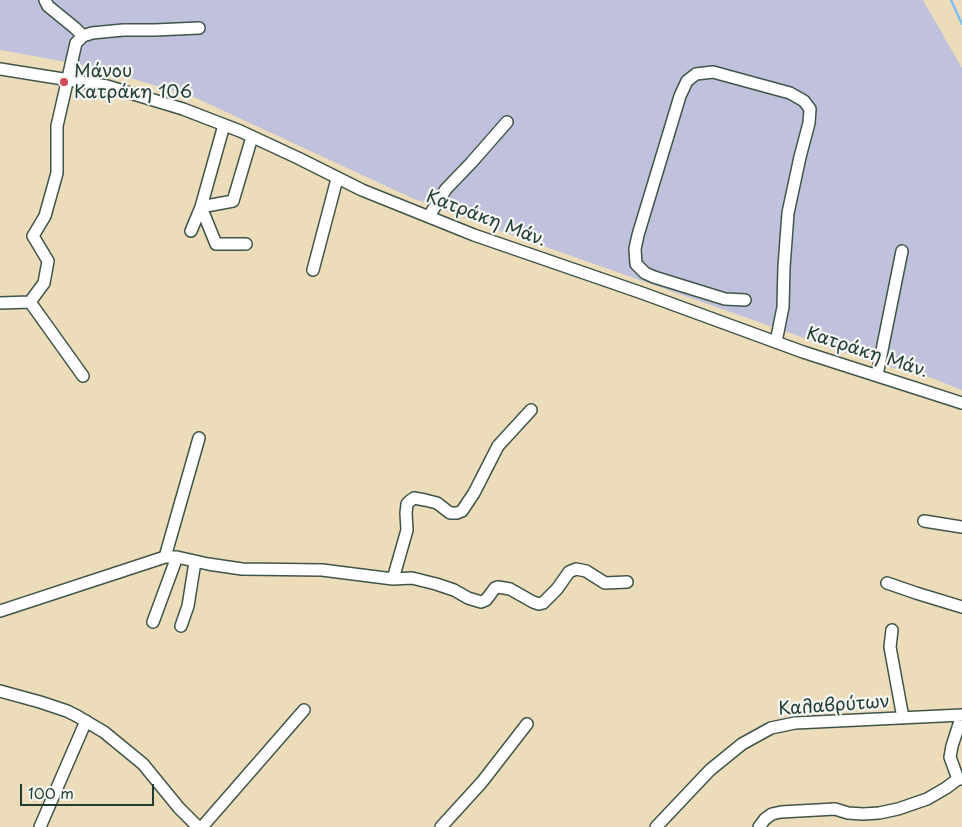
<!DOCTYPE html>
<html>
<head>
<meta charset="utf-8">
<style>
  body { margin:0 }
  #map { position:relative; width:962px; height:827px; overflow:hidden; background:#eddcba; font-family:"Playpen Sans",sans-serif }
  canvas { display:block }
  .scale { position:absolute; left:20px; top:784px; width:134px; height:22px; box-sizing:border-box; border:2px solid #1f3d34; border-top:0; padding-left:6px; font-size:15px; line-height:18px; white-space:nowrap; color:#1f3d34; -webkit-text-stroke:4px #f6f6f2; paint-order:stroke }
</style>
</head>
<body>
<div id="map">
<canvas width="962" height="827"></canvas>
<div class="scale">100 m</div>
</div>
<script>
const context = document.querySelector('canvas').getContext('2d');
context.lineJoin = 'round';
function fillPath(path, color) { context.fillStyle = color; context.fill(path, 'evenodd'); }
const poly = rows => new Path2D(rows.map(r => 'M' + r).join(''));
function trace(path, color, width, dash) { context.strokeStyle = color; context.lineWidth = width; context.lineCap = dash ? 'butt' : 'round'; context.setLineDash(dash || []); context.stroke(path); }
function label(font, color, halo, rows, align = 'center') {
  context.font = font + ' "Playpen Sans",sans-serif'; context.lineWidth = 4.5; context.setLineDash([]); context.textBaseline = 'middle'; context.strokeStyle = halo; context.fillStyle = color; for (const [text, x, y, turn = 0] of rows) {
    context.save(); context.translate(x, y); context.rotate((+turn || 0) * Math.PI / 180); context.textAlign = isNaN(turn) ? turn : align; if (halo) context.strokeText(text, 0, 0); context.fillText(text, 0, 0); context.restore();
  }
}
const industrial = poly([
  [0,0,923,0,962,68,962,390,929,377,875,363,495,229,412,198,196,98,94,67,0,50]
]);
const stream = poly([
  [951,0,962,24]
]);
const minor = poly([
  [45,0,48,6,75,28,83,36],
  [0,69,107,86,183,109,240,131,298,158,362,190,474,235,642,293,803,352,962,403],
  [201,207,233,201,252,137],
  [201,207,216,244,246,244],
  [429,216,446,189,471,163,507,122],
  [191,231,201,207,224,125],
  [313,270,337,179],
  [745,300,725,299,654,277,645,273,636,264,635,249,638,235,680,96,687,81,696,74,713,72,790,93,804,101,810,109,809,123,800,157,788,213,784,267,783,307,776,342],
  [30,302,83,376],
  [0,303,30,302,44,283,48,261,33,236,45,216,57,173,57,126,76,43,83,36,92,33,123,30,155,30,199,28],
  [877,375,902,251],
  [924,521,962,527],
  [165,557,199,438],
  [393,579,407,530,406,513,407,504,410,501,414,498,425,500,437,503,450,513,457,513,462,511,474,493,498,446,531,410],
  [887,583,916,593,962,607],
  [0,611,165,557,177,557,208,564,242,569,322,570,393,579,412,578,436,584,454,590,468,598,481,602,486,600,495,588,498,587,510,589,533,602,539,604,543,603,557,589,569,572,576,569,586,571,605,583,627,582],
  [153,622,177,557],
  [181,626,188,606,195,562],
  [892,630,890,647,903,718],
  [0,691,40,702,67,711,77,716,104,732,143,764,179,808,198,827],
  [40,827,86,721],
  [202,827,304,710],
  [441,827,482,782,527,724],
  [656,827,710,770,742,744,771,728,795,723,962,715,952,746,950,757,958,779],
  [759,827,765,819,772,814,781,812,835,809,848,813,863,814,879,813,898,809,927,799,946,788,958,779,962,779]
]);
const markers = [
  [64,82,5,"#d1495b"]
];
const poiNames = [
  ["Μάνου",74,72],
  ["Κατράκη 106",74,93]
];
const streetNames = [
  ["Κατράκη Μάν.",486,219,21],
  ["Κατράκη Μάν.",867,353,18],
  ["Καλαβρύτων",834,706,-4]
];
fillPath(industrial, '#c0c2dd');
trace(stream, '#7dbff2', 2.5);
trace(minor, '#3e5548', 14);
trace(minor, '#fff', 11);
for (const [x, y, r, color] of markers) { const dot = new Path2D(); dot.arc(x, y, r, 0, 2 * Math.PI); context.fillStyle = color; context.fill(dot); trace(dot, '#f6f6f2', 2); }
label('18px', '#1f3d34', '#f6f6f2', poiNames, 'left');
label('18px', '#1f3d34', '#f6f6f2', streetNames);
</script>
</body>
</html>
